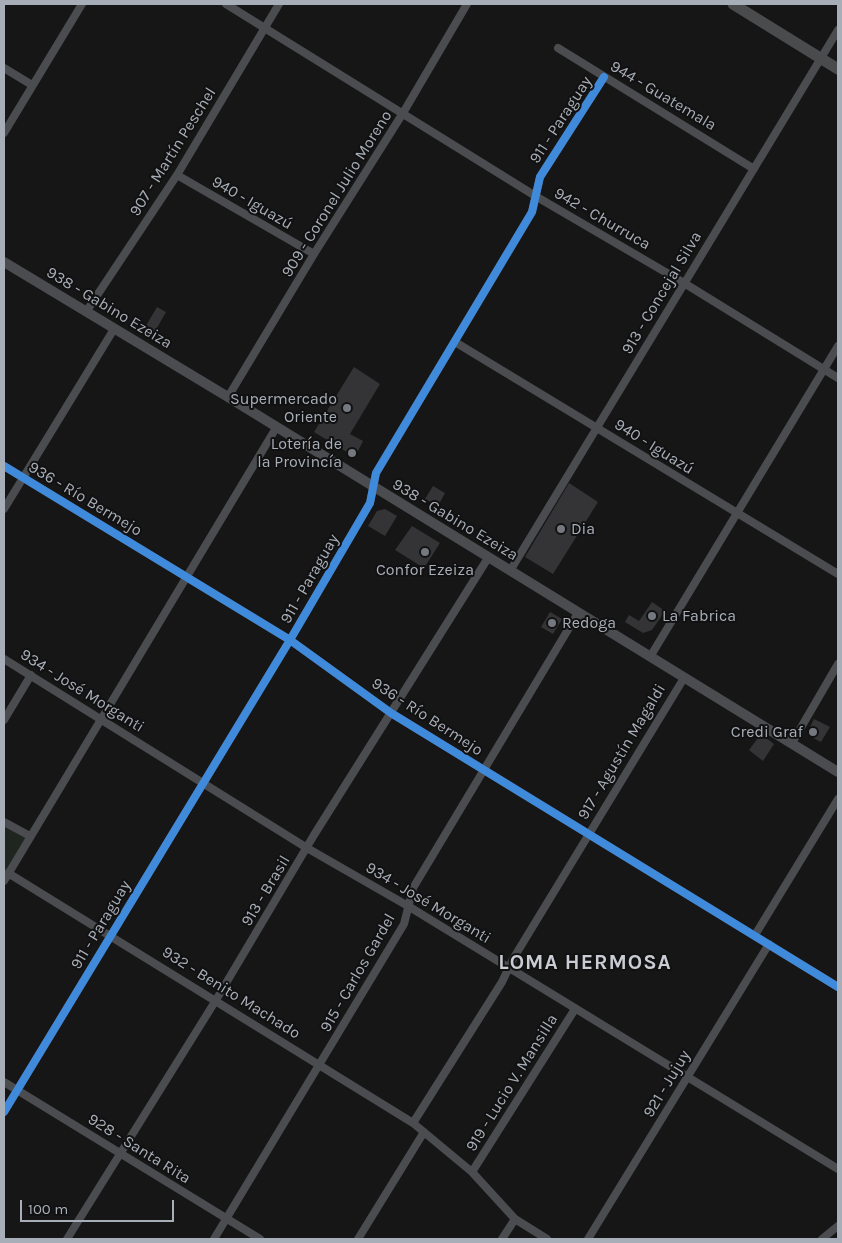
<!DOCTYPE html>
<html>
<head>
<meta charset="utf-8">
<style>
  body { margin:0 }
  #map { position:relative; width:842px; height:1243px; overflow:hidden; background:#161617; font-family:Karla,sans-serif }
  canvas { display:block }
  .frame { position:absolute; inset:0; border:5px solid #a8aeb7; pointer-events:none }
  .scale { position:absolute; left:20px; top:1200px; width:154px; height:22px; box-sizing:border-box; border:2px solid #a8aeb7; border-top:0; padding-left:6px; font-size:15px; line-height:18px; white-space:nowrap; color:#a8aeb7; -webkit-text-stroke:4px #111112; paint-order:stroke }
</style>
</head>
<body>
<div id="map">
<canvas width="842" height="1243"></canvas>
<div class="frame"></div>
<div class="scale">100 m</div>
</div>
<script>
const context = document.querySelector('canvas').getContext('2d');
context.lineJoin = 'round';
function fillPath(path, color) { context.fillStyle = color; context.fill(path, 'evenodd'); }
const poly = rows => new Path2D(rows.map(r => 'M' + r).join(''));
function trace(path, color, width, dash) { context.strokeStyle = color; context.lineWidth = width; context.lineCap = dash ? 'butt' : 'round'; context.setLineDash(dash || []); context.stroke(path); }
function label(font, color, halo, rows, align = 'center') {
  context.font = font + ' Karla,sans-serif'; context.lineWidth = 4; context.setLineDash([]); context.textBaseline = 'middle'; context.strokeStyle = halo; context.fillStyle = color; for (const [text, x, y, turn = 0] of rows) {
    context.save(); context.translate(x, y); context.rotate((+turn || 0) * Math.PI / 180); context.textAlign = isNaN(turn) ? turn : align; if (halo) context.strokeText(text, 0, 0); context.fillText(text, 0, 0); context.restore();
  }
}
const green = poly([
  [4,822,30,836,4,880]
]);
const building = poly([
  [157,307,166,312,153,335,144,329],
  [354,367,380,384,350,434,363,441,355,457,314,432],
  [569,483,598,502,553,574,525,557],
  [433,486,445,493,438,506,425,499],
  [385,509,397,516,385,536,368,526,377,511],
  [412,526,440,543,424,568,395,550],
  [652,602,665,611,652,630,643,633,625,622,629,615,639,621],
  [550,612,562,619,553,634,541,627],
  [814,719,830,727,821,742,811,737,809,729],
  [761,734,774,744,763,761,749,750]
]);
const minor = poly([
  [226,4,537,197,684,283,838,378],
  [558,48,754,169],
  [4,68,32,85],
  [4,133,82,4],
  [177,175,314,254],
  [86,312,177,175,279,4],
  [455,342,838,574],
  [228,397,314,254,403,113,467,4],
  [4,466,290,640,391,713,838,987],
  [4,509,114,329],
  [510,571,838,30],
  [650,657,838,346],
  [4,659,307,848,408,906,838,1169],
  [4,720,31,675],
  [792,743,838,664],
  [4,822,30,836],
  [8,873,413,1123,472,1172,515,1219,547,1239],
  [4,881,276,428],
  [755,935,838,799],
  [4,1082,260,1239],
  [4,1112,290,640,370,503,376,473,532,212,540,177,604,77],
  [413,1123,502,982,513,959,684,678],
  [472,1172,575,1009],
  [67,1239,216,1000,314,835,488,558],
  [214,1239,404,924,413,888,578,613],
  [358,1239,424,1132],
  [502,1239,515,1219],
  [588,1239,769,944],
  [822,1239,838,1226]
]);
const tertiary = poly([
  [4,262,228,397,838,772]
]);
const secondary = poly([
  [733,4,838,69]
]);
const cycleway = poly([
  [4,466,290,640,391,713,838,987],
  [4,1112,290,640,370,503,376,473,532,212,540,177,604,77]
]);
const markers = [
  [347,408,5,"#75797f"],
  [352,453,5,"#75797f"],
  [561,529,5,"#75797f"],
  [425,552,5,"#75797f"],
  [652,616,5,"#75797f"],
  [552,623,5,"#75797f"],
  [813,732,5,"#75797f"]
];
const streetNames = [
  ["944 - Guatemala",663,96,31],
  ["911 - Paraguay",561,120,-57],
  ["907 - Martín Peschel",173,152,-58],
  ["909 - Coronel Julio Moreno",337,194,-58],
  ["940 - Iguazú",252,203,30],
  ["942 - Churruca",602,219,30],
  ["913 - Concejal Silva",662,293,-59],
  ["938 - Gabino Ezeiza",109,308,31],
  ["940 - Iguazú",654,447,32],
  ["936 - Río Bermejo",85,499,31],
  ["938 - Gabino Ezeiza",455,520,31],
  ["911 - Paraguay",310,579,-60],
  ["934 - José Morganti",82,691,32],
  ["936 - Río Bermejo",427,717,33],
  ["917 - Agustín Magaldi",622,752,-59],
  ["913 - Brasil",266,891,-59],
  ["934 - José Morganti",428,903,31],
  ["911 - Paraguay",101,925,-59],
  ["915 - Carlos Gardel",358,973,-60],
  ["932 - Benito Machado",231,993,32],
  ["919 - Lucio V. Mansilla",512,1083,-58],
  ["921 - Jujuy",667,1084,-59],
  ["928 - Santa Rita",139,1149,32]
];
const poiNames = [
  ["Supermercado",337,399],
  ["Oriente",337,417],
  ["Lotería de",342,444],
  ["la Provincía",342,462],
  ["Dia",571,529,"left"],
  ["Confor Ezeiza",425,570,"center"],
  ["La Fabrica",662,616,"left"],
  ["Redoga",562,623,"left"],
  ["Credi Graf",803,732]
];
const districtNames = [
  ["LOMA HERMOSA",585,963]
];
fillPath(green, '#1f251f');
fillPath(building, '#343436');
trace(minor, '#4b4c4f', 8);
trace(tertiary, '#4b4c4f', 10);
trace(secondary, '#4a4b4d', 11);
trace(cycleway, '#408adc', 8);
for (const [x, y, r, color] of markers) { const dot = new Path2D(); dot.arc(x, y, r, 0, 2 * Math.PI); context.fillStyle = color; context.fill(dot); trace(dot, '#111112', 2); }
label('16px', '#a8aeb7', '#111112', streetNames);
label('16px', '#a8aeb7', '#111112', poiNames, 'right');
context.letterSpacing = '1px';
label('bold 21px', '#c9ccd3', '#111112', districtNames);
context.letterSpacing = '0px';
</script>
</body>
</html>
